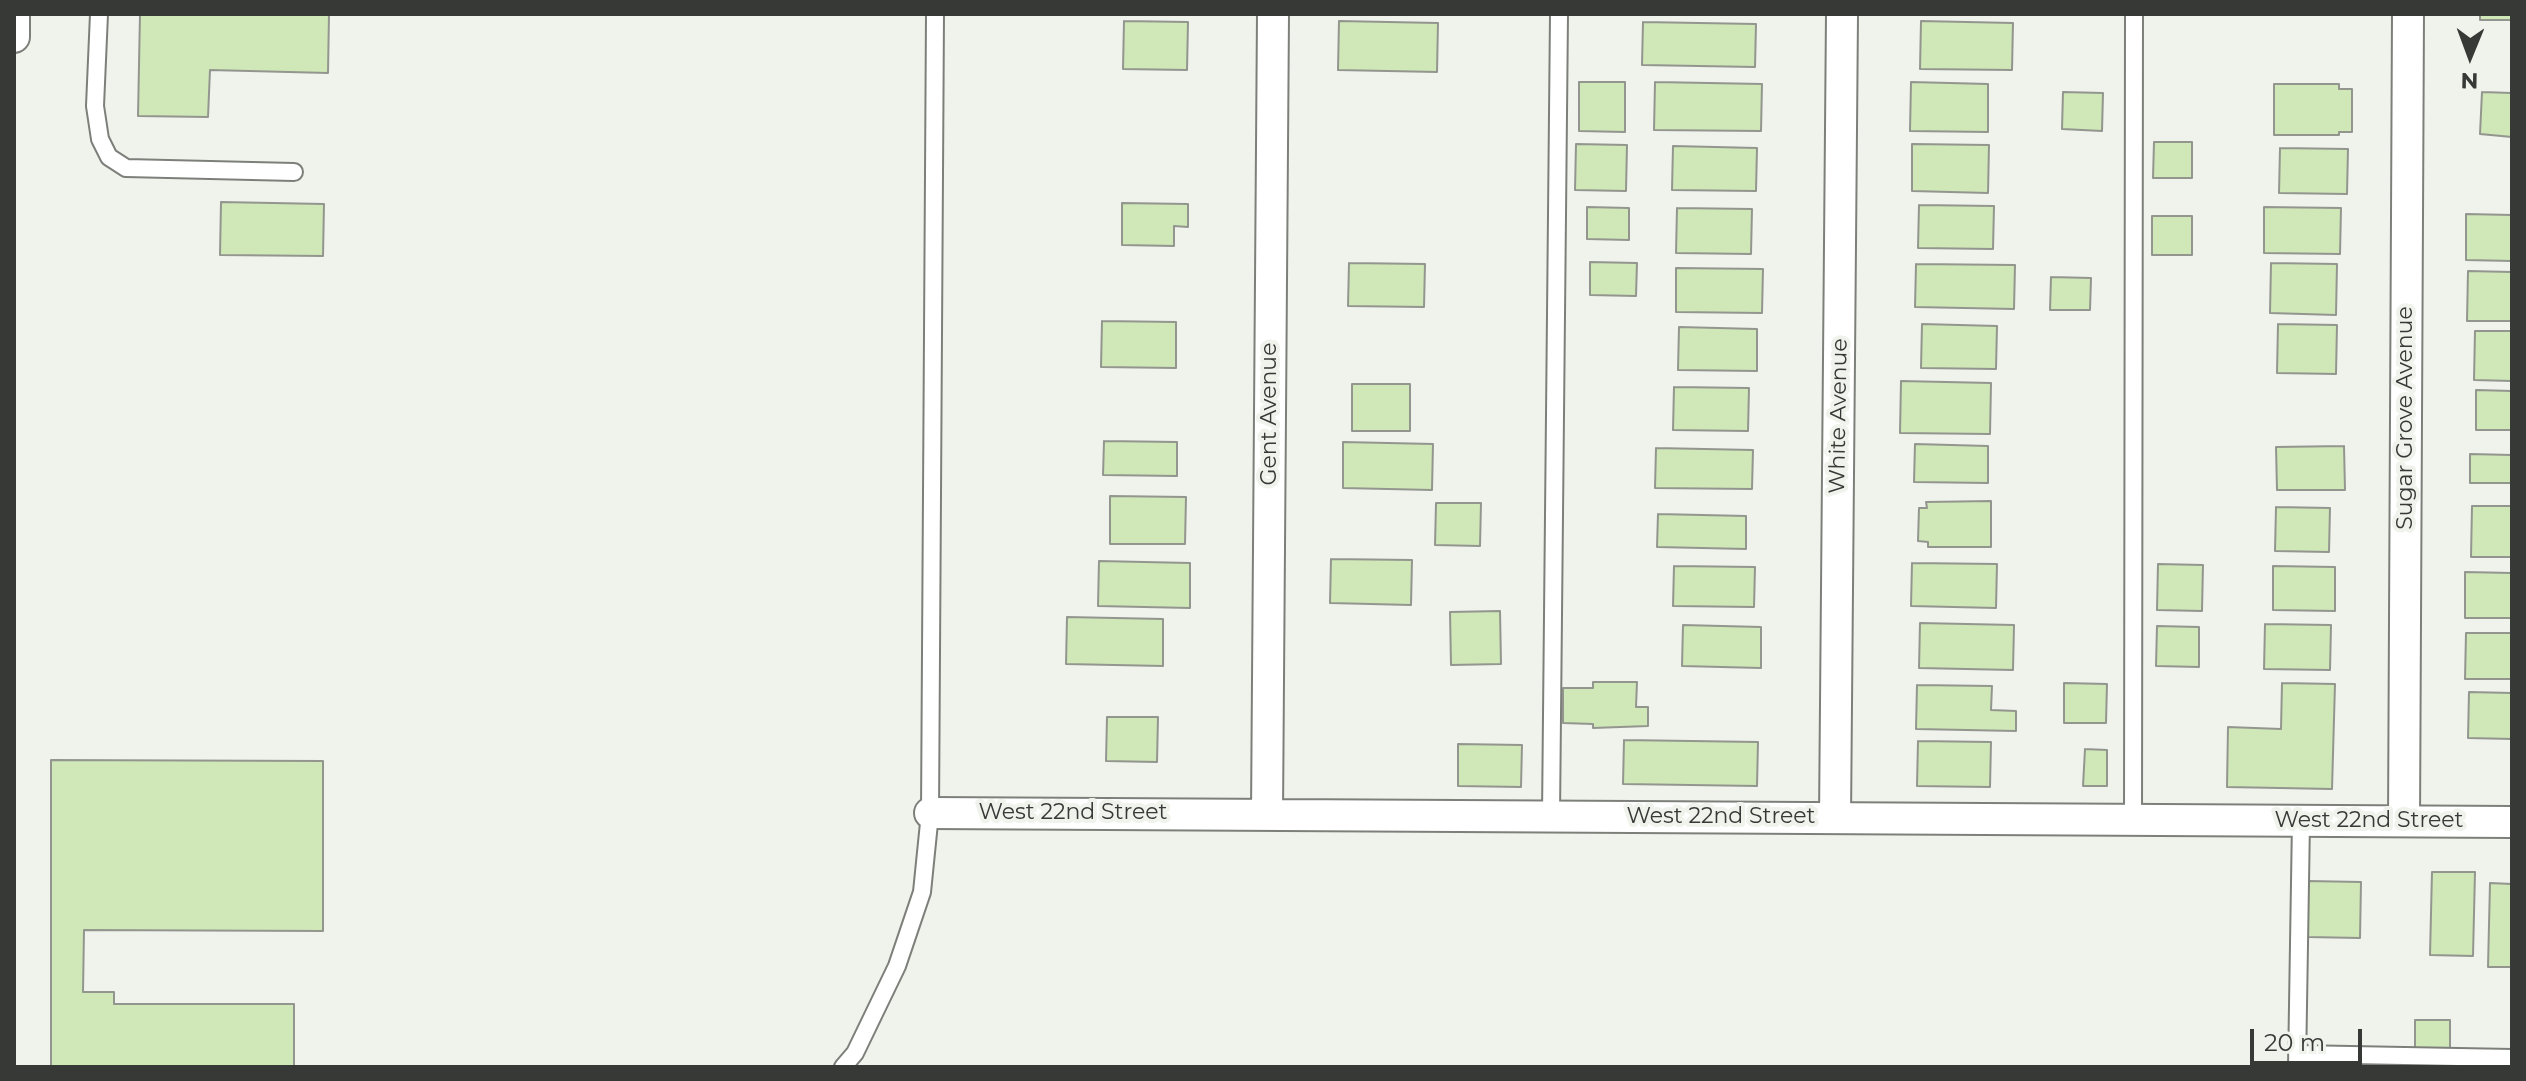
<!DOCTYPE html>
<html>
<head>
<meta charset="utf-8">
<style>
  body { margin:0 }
  #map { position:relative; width:2526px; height:1081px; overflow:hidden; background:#eff3ec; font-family:Montserrat,sans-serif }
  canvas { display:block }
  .frame { position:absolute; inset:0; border:16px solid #373936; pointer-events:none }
  .north { position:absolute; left:2430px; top:16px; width:80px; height:80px; -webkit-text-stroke:6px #eff3ec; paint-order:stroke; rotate:181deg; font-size:22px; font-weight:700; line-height:32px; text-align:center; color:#373936 }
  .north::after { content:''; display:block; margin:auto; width:28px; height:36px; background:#373936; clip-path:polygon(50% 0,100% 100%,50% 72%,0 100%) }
  .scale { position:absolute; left:2250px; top:1029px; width:112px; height:36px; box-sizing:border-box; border:4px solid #373936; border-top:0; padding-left:10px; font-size:24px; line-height:28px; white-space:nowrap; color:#373936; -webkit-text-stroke:6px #eff3ec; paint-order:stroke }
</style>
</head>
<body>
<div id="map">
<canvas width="2526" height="1081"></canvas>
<div class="frame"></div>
<div class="north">N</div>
<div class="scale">20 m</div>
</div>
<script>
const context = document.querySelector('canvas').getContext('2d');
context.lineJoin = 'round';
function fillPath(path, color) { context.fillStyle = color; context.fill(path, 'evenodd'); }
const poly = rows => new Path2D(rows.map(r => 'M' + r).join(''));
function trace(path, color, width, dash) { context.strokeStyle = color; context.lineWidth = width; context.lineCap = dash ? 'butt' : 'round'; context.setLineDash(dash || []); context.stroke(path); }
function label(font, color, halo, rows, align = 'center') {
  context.font = font + ' Montserrat,sans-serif'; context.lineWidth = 8; context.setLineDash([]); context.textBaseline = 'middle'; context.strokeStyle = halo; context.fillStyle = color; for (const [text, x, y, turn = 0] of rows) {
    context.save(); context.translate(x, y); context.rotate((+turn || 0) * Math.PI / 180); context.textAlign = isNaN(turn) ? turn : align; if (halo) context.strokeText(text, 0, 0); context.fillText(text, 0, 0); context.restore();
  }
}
const building = poly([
  [140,14,329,14,328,73,210,70,208,117,138,116,140,14],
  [2480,14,2512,14,2512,20,2480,20,2480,14],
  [1124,21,1188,22,1187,70,1123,69,1124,21],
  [1339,21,1438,23,1437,72,1338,70,1339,21],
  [1921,21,2013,23,2012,70,1920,69,1921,21],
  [1643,22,1756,24,1755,67,1642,65,1643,22],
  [1579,82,1625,82,1625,132,1579,131,1579,82],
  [1655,82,1762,84,1761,131,1654,130,1655,82],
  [1911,82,1988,84,1988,132,1910,131,1911,82],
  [2274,84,2339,84,2339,89,2352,89,2352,132,2339,132,2339,135,2274,135,2274,84],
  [2063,92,2103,93,2102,131,2062,129,2063,92],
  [2482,92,2512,93,2512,137,2480,134,2482,92],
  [2154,142,2192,142,2192,178,2153,178,2154,142],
  [1576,144,1627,145,1626,191,1575,190,1576,144],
  [1912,144,1989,145,1988,193,1912,191,1912,144],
  [1673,146,1757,148,1756,191,1672,190,1673,146],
  [2280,148,2348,149,2347,194,2279,193,2280,148],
  [221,202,324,204,323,256,220,255,221,202],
  [1122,203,1188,204,1188,227,1174,226,1174,246,1122,245,1122,203],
  [1919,205,1994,206,1993,249,1918,248,1919,205],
  [1587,207,1629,208,1629,240,1587,239,1587,207],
  [2264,207,2341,208,2340,254,2264,253,2264,207],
  [1677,208,1752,209,1751,254,1676,253,1677,208],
  [2466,214,2512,215,2512,261,2466,260,2466,214],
  [2152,216,2192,216,2192,255,2152,255,2152,216],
  [1590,262,1637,263,1636,296,1590,295,1590,262],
  [1349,263,1425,264,1424,307,1348,306,1349,263],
  [2271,263,2337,264,2336,315,2270,313,2271,263],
  [1916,264,2015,265,2014,309,1915,307,1916,264],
  [1676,268,1763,269,1762,313,1676,312,1676,268],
  [2468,271,2512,272,2512,321,2467,321,2468,271],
  [2051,277,2091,278,2090,310,2050,310,2051,277],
  [1102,321,1176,322,1176,368,1101,367,1102,321],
  [1922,324,1997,326,1996,369,1921,368,1922,324],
  [2278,324,2337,325,2336,374,2277,373,2278,324],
  [1679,327,1757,329,1757,371,1678,370,1679,327],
  [2475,331,2512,331,2512,381,2474,380,2475,331],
  [1901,381,1991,383,1990,434,1900,433,1901,381],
  [1352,384,1410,384,1410,431,1352,431,1352,384],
  [1674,387,1749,388,1748,431,1673,430,1674,387],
  [2476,390,2512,391,2512,430,2476,430,2476,390],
  [1104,441,1177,442,1177,476,1103,475,1104,441],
  [1343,442,1433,444,1432,490,1343,488,1343,442],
  [1915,444,1988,446,1988,483,1914,482,1915,444],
  [2344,446,2345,490,2277,490,2276,447,2344,446],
  [1656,448,1753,450,1752,489,1655,488,1656,448],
  [2470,454,2512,455,2512,483,2470,483,2470,454],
  [1110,496,1186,497,1185,544,1110,544,1110,496],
  [1991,501,1991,547,1928,547,1928,542,1918,541,1919,508,1927,508,1926,502,1991,501],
  [1436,503,1481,503,1480,546,1435,545,1436,503],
  [2472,506,2512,506,2512,557,2471,557,2472,506],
  [2276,507,2330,508,2329,552,2275,551,2276,507],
  [1658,514,1746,516,1746,549,1657,547,1658,514],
  [1331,559,1412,560,1411,605,1330,603,1331,559],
  [1099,561,1190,563,1190,608,1098,606,1099,561],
  [1912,563,1997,564,1996,608,1911,606,1912,563],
  [2158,564,2203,565,2202,611,2157,610,2158,564],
  [1674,566,1755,567,1754,607,1673,606,1674,566],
  [2273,566,2335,567,2335,611,2273,610,2273,566],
  [2465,572,2512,573,2512,618,2465,618,2465,572],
  [1500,611,1501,664,1451,665,1450,612,1500,611],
  [1067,617,1163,619,1163,666,1066,664,1067,617],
  [1920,623,2014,625,2013,670,1919,668,1920,623],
  [2265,624,2331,625,2330,670,2264,669,2265,624],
  [1683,625,1761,627,1761,668,1682,666,1683,625],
  [2157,626,2199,627,2199,667,2156,666,2157,626],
  [2466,633,2512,633,2512,679,2465,679,2466,633],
  [1593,682,1637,682,1636,707,1648,707,1648,726,1593,728,1593,724,1563,723,1563,688,1593,688,1593,682],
  [2064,683,2107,684,2106,723,2064,723,2064,683],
  [2282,683,2335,684,2332,789,2227,787,2228,727,2281,729,2282,683],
  [1917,685,1992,686,1991,710,2016,711,2016,731,1916,729,1917,685],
  [2469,692,2512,693,2512,739,2468,738,2469,692],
  [1107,717,1158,717,1157,762,1106,761,1107,717],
  [1624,740,1758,742,1757,786,1623,784,1624,740],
  [1918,741,1991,742,1990,787,1917,786,1918,741],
  [1458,744,1522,745,1521,787,1458,786,1458,744],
  [2085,749,2107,750,2107,786,2083,786,2085,749],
  [51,760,323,761,323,931,84,930,83,992,114,992,114,1004,294,1004,294,1067,51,1067,51,760],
  [2432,872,2475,872,2473,956,2430,955,2432,872],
  [2308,881,2361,882,2360,938,2307,937,2308,881],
  [2490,883,2512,884,2512,967,2488,967,2490,883],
  [2415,1020,2450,1020,2450,1054,2415,1054,2415,1020]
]);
const service = poly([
  [99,14,95,106,100,139,109,157,126,168,294,172],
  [1551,815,1559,14],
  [2133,820,2134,14],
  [2297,1054,2512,1058],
  [843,1067,855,1053,897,966,922,892,930,813,935,14],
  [2297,1067,2301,821]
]);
const minor = poly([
  [14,37,14,14],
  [930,813,2512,822],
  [1267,813,1273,14],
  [1835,818,1842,14],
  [2404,821,2408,14]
]);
const streetNames = [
  ["Gent Avenue",1270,414,-90],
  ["White Avenue",1839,416,-89],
  ["Sugar Grove Avenue",2406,418,-90],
  ["West 22nd Street",1073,813],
  ["West 22nd Street",1721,817],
  ["West 22nd Street",2369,821]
];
fillPath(building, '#d0e7b7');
trace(building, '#93968f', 2);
trace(service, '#7d807a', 20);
trace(minor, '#7d807a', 34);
trace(service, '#fff', 16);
trace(minor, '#fff', 30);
label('22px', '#373936', '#eff3ec', streetNames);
</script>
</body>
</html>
